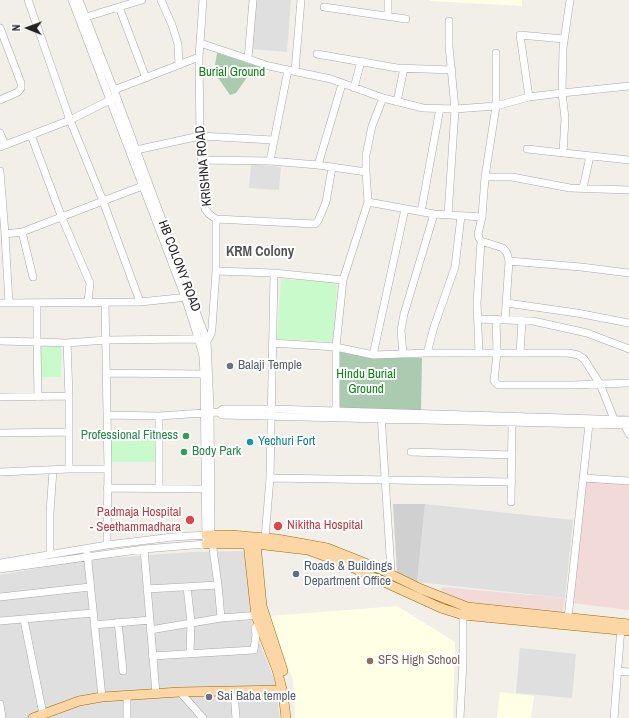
<!DOCTYPE html>
<html>
<head>
<meta charset="utf-8">
<style>
  body { margin:0 }
  #map { position:relative; width:629px; height:718px; overflow:hidden; background:#f2efe9; font-family:"Archivo Narrow",sans-serif }
  canvas { display:block }
  .north { position:absolute; left:8px; top:8px; width:40px; height:40px; -webkit-text-stroke:3px #fff; paint-order:stroke; rotate:271deg; font-size:11px; font-weight:700; line-height:16px; text-align:center; color:#222 }
  .north::after { content:''; display:block; margin:auto; width:14px; height:18px; background:#222; clip-path:polygon(50% 0,100% 100%,50% 72%,0 100%) }
</style>
</head>
<body>
<div id="map">
<canvas width="629" height="718"></canvas>
<div class="north">N</div>
</div>
<script>
const context = document.querySelector('canvas').getContext('2d');
context.lineJoin = 'round';
function fillPath(path, color) { context.fillStyle = color; context.fill(path, 'evenodd'); }
const poly = rows => new Path2D(rows.map(r => 'M' + r).join(''));
function trace(path, color, width, dash) { context.strokeStyle = color; context.lineWidth = width; context.lineCap = dash ? 'butt' : 'round'; context.setLineDash(dash || []); context.stroke(path); }
function label(font, color, halo, rows, align = 'center') {
  context.font = font + ' "Archivo Narrow",sans-serif'; context.lineWidth = 4; context.setLineDash([]); context.textBaseline = 'middle'; context.strokeStyle = halo; context.fillStyle = color; for (const [text, x, y, turn = 0] of rows) {
    context.save(); context.translate(x, y); context.rotate((+turn || 0) * Math.PI / 180); context.textAlign = isNaN(turn) ? turn : align; if (halo) context.strokeText(text, 0, 0); context.fillText(text, 0, 0); context.restore();
  }
}
const residential = poly([
  [254,0,291,0,287,52,251,49],
  [251,164,281,167,279,190,249,188],
  [425,504,573,520,565,598,417,582],
  [244,551,252,611,252,623,275,682,280,718,0,718,0,575,83,560,191,552],
  [520,648,576,654,572,698,516,693]
]);
const commercial = poly([
  [584,479,629,484,629,610,572,603],
  [442,587,565,598,563,612,465,602,440,592]
]);
const education = poly([
  [430,0,522,0,522,6,430,1],
  [397,606,455,642,453,718,295,718,293,680,270,616],
  [500,692,534,696,531,718,497,718]
]);
const religious = poly([
  [393,504,425,504,417,582,397,572]
]);
const cemetery = poly([
  [217,53,266,69,259,78,248,76,236,93,230,95,214,72],
  [339,352,380,358,422,358,421,411,340,408]
]);
const park = poly([
  [281,279,337,282,334,342,277,339],
  [39,342,61,342,61,377,39,377],
  [110,438,156,439,158,449,155,462,110,462]
]);
const minor = poly([
  [28,0,70,120,103,201,140,302],
  [79,0,114,90,207,341,210,408,211,535,218,585,221,618],
  [161,0,172,25,178,44,179,65],
  [203,0,199,57,200,136,205,209,209,214,216,219],
  [119,7,146,78],
  [324,7,406,19],
  [388,16,388,0],
  [86,17,142,0],
  [0,28,21,83,21,88,18,92,0,100],
  [200,43,269,66,331,79,383,98,423,108,455,109,496,106,496,53],
  [317,54,397,68,452,70],
  [248,59,253,0],
  [295,71,301,0],
  [354,88,361,61],
  [114,90,199,57],
  [529,97,520,35,564,39],
  [397,102,404,68],
  [0,133,5,145],
  [31,135,62,218,90,283,88,302],
  [0,147,70,120,114,98],
  [527,149,629,160],
  [136,150,200,136,273,140],
  [563,153,565,118,562,93,629,86],
  [203,160,270,161,318,165,366,172],
  [270,161,288,70],
  [318,165,342,84],
  [0,171,5,234,9,303],
  [485,177,512,177,570,188,629,190],
  [583,188,590,156],
  [368,202,434,214,482,217],
  [421,212,440,108],
  [448,215,455,109,449,46,449,21],
  [216,219,315,224,318,221,326,202,332,168],
  [5,234,22,232],
  [509,261,581,267,629,273],
  [216,271,274,273],
  [33,277,22,232,145,185],
  [343,280,368,202,366,172,366,155,372,126,383,98],
  [105,302,108,469,107,545],
  [0,303,140,302,188,297],
  [37,303,37,342,67,343,106,340,193,339,207,341,211,334,212,328,216,271,216,219],
  [507,303,577,313,629,323],
  [478,319,533,321,587,333,629,349],
  [496,319,497,353,494,381,498,385,572,385,629,383],
  [505,320,509,261,507,253,503,248,481,241,479,238,478,234,482,217,485,177,496,106,529,97,562,93,563,48,570,0],
  [0,341,37,342,38,397],
  [67,343,69,396,69,469],
  [272,343,336,347,373,355,403,354,427,353,568,353,578,355,584,359,600,384,614,419,624,424,629,434],
  [427,353,434,327,455,267,461,216],
  [479,353,477,303,481,241],
  [520,353,522,321],
  [403,354,401,330,404,314,434,214],
  [373,355,405,209],
  [106,373,204,374],
  [0,397,69,396],
  [219,412,223,409,272,409,629,420],
  [381,414,391,571,390,577],
  [107,415,159,416,219,412,222,415,629,425],
  [0,433,69,432],
  [411,452,512,455],
  [0,472,69,469,108,469],
  [270,478,512,482],
  [583,478,629,481],
  [107,488,205,489],
  [159,488,159,416],
  [511,502,512,422],
  [265,538,270,478,274,273,343,280,336,347,336,411],
  [144,549,156,694],
  [87,552,102,697],
  [50,554,50,512,53,470],
  [0,563,107,545,173,537,206,535],
  [0,569,144,549,206,544,204,374,203,356,199,341,185,297,72,0],
  [187,587,191,622,190,653],
  [147,589,218,585],
  [0,597,90,587],
  [568,618,589,424],
  [24,620,43,714],
  [0,621,93,613],
  [118,622,123,671],
  [94,625,150,620],
  [150,630,221,618,261,615],
  [152,656,254,650,256,635,255,628,259,624],
  [618,671,629,672],
  [180,692,203,718],
  [234,692,236,718],
  [127,695,127,718],
  [0,704,2,718],
  [460,718,463,661,463,615],
  [614,718,621,627]
]);
const major = poly([
  [206,535,231,535,277,539,327,548,380,569,421,589,467,607,629,624],
  [248,543,256,616,277,670,283,693,286,718],
  [206,544,256,544,308,550,338,561,441,608,463,615,629,631],
  [256,544,262,606,283,671],
  [33,718,79,701,102,697,180,692,282,690]
]);
const markers = [
  [230,366,4,"#6b7280"],
  [186,436,4,"#2e9e5b"],
  [250,442,4,"#0f9aa8"],
  [184,452,4,"#2e9e5b"],
  [190,520,5,"#e0444e"],
  [278,526,5,"#e0444e"],
  [296,574,4,"#5c6f8a"],
  [370,661,4,"#8d6e63"],
  [209,697,4,"#6b7280"]
];
const parkNames = [
  ["Burial Ground",232,73],
  ["Hindu Burial",366,375],
  ["Ground",366,390]
];
const streetNames = [
  ["KRISHNA ROAD",204,166,-95],
  ["HB COLONY ROAD",179,266,69]
];
const worshipNames = [
  ["Balaji Temple",238,366],
  ["Sai Baba temple",217,697]
];
const leisureNames = [
  ["Professional Fitness",178,436],
  ["Body Park",192,452,"left"]
];
const cultureNames = [
  ["Yechuri Fort",258,442]
];
const healthNames = [
  ["Padmaja Hospital",181,513],
  ["- Seethammadhara",181,528],
  ["Nikitha Hospital",287,526,"left"]
];
const serviceNames = [
  ["Roads & Buildings",304,567],
  ["Department Office",304,582]
];
const educationNames = [
  ["SFS High School",378,661]
];
const neighbourhoodNames = [
  ["KRM Colony",260,252]
];
fillPath(residential, '#e0dfdf');
fillPath(commercial, '#f2dad9');
fillPath(education, '#ffffe5');
fillPath(religious, '#d0d0d0');
fillPath(cemetery, '#aacbaf');
fillPath(park, '#c8facc');
trace(minor, '#a9a9a9', 8);
trace(major, '#a06b00', 10);
trace(minor, '#fff', 7);
trace(major, '#fcd6a4', 9);
for (const [x, y, r, color] of markers) { const dot = new Path2D(); dot.arc(x, y, r, 0, 2 * Math.PI); context.fillStyle = color; context.fill(dot); trace(dot, '#fff', 1.5); }
label('13px', '#0c8416', '#fff', parkNames);
label('13px', '#222', '#fff', streetNames);
label('13px', '#5b616d', '#fff', worshipNames, 'left');
label('13px', '#27864d', '#fff', leisureNames, 'right');
label('13px', '#0d838f', '#fff', cultureNames, 'left');
label('13px', '#be3a42', '#fff', healthNames, 'right');
label('13px', '#4e5e75', '#fff', serviceNames, 'left');
label('13px', '#785e54', '#fff', educationNames, 'left');
label('bold 14px', '#555', '#fff', neighbourhoodNames);
</script>
</body>
</html>
